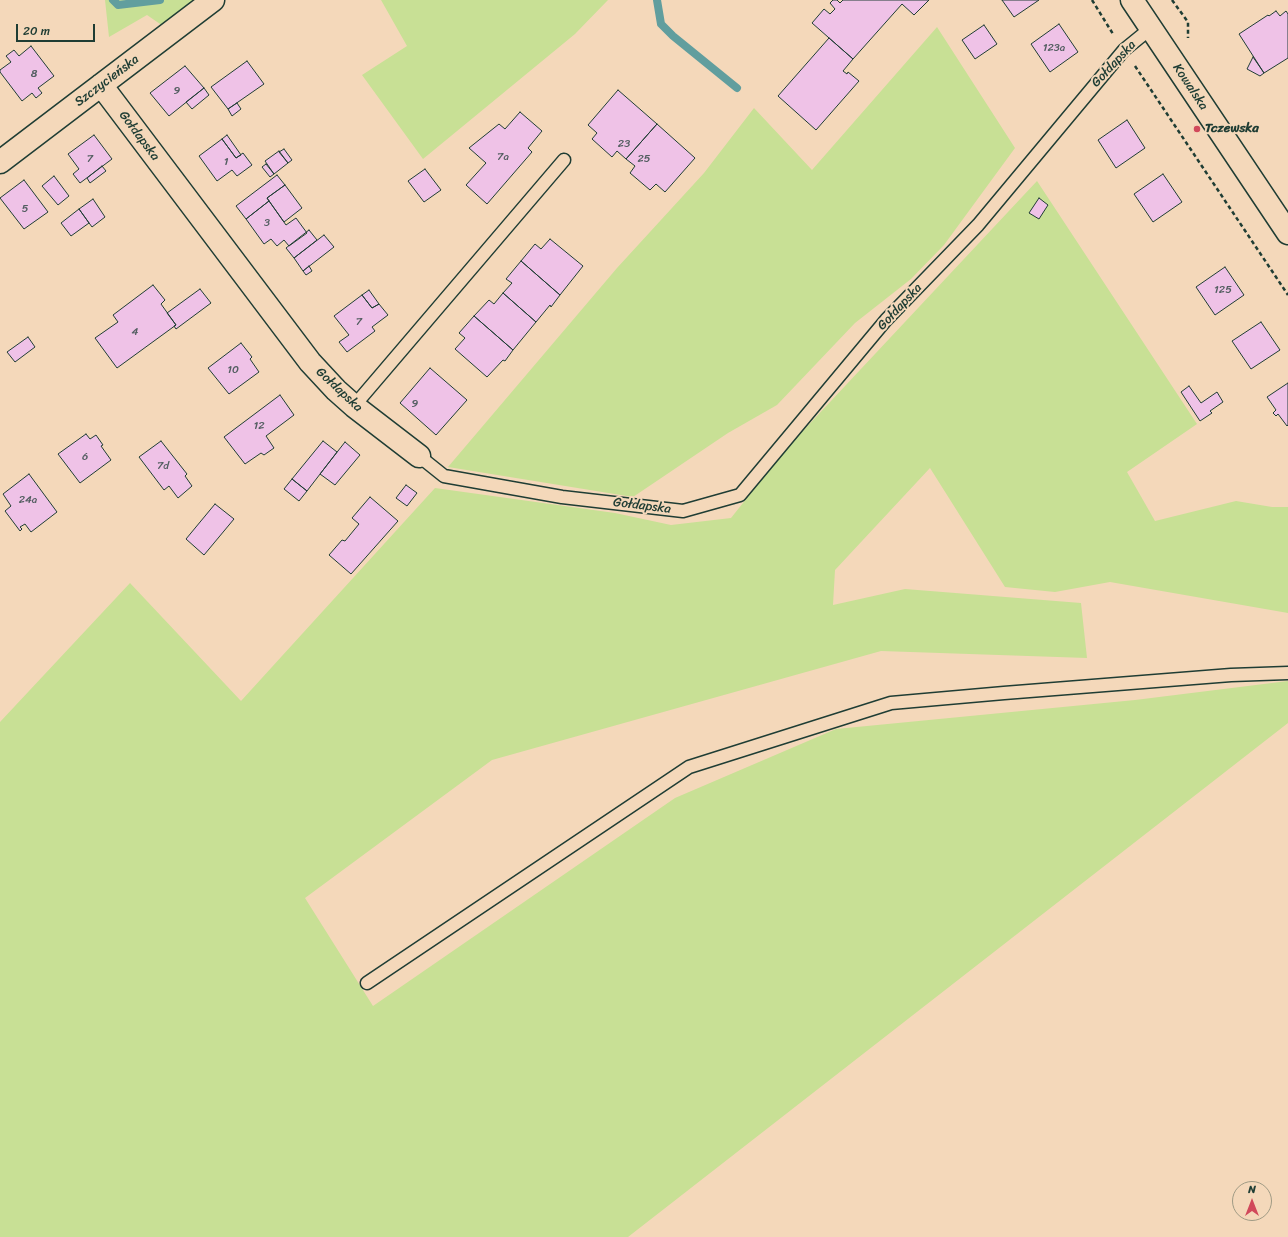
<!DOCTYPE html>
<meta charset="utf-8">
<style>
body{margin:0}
#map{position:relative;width:1288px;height:1237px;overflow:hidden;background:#f4d8ba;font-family:Sriracha,sans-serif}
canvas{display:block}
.north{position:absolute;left:1232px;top:1181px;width:40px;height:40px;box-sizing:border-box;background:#f4d8ba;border:1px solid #9f9a84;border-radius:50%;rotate:0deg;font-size:11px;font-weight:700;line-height:16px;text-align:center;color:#1f3d34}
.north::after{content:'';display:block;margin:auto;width:14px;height:18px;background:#d1495b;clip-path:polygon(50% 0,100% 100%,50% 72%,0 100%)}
.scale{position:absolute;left:16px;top:24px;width:79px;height:18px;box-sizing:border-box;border:2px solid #1f3d34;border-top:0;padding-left:5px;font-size:12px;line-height:14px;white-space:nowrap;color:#1f3d34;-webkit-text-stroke:3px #f4d8ba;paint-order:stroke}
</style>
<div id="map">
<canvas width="1288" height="1237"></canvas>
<div class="north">N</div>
<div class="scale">20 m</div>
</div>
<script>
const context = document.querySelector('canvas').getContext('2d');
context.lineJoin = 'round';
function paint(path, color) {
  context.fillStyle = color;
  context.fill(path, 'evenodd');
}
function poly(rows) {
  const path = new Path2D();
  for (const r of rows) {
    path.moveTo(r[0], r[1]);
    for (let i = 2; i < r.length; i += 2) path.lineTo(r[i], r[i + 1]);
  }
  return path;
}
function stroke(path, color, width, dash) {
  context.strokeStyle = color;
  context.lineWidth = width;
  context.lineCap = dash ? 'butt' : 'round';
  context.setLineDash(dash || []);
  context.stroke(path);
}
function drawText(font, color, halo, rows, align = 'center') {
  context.font = font + ' Sriracha,sans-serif';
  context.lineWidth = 4;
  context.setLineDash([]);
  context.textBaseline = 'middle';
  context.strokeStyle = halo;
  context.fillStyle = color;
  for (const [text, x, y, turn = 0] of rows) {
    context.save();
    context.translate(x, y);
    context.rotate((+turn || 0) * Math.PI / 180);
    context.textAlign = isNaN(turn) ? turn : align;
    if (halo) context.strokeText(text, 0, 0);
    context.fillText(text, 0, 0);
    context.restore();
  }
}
const green = poly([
 [105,0,197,0,163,26,147,15,109,37],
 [381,0,608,0,575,34,423,159,362,75,407,46],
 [937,27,1015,148,944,245,911,279,855,323,777,405,728,433,633,497,448,467,617,268,704,173,754,108,812,170],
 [1037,181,1197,424,1127,472,1155,521,1236,501,1272,507,1288,507,1288,613,1110,582,1055,592,1005,587,930,468,835,570,833,605,905,589,1081,603,1087,658,881,651,492,760,305,898,373,1006,675,798,836,729,1135,700,1288,681,1288,723,628,1237,0,1237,0,722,130,583,241,701,435,488,615,513,671,525,731,518,786,449]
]);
const stream = poly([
 [113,0,118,5,160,0],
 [657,0,661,24,673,36,737,88]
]);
const building = poly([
 [833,0,837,0,840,3,843,0,929,0,914,15,902,4,853,59,812,23,824,9,830,14,835,9,830,3,833,0],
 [1002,0,1039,0,1014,17,1002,0],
 [1276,11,1280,16,1286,11,1288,14,1288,58,1264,73,1239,34,1268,15,1269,16,1276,11],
 [1059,24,1078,52,1050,72,1031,44,1059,24],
 [984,25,997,44,975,59,962,40,984,25],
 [829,38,853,59,843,71,847,74,848,72,859,81,816,130,778,96,829,38],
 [31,46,54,76,38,88,42,93,36,98,32,93,22,101,0,72,0,70,11,62,6,56,14,50,19,56,31,46],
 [1253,57,1264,73,1260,76,1247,69,1253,57],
 [247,61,264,84,228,109,211,87,247,61],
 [185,66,204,88,169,116,150,93,185,66],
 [204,88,209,95,192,109,186,102,204,88],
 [618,90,657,124,626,159,617,151,612,157,592,139,597,133,588,125,618,90],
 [237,103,241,109,232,116,228,109,237,103],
 [520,112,542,131,528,148,532,152,487,204,466,185,486,163,469,148,499,124,505,129,520,112],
 [1127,120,1145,148,1116,168,1098,140,1127,120],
 [657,124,695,158,665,192,656,184,650,190,630,173,635,166,626,159,657,124],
 [94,135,112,159,80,183,73,174,79,169,68,154,94,135],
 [227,135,241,155,236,158,222,139,227,135],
 [222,139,236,158,243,153,252,165,237,176,232,170,217,181,199,156,222,139],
 [284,149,292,160,288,163,279,152,284,149],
 [279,151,288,163,274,174,265,161,279,151],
 [266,164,274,174,270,177,262,167,266,164],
 [102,166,106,171,90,183,87,178,102,166],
 [425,169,441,190,424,202,408,181,425,169],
 [1163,174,1182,202,1153,222,1134,194,1163,174],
 [277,175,285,185,267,198,269,201,246,219,236,206,277,175],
 [54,176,69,196,58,205,42,186,54,176],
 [24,180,48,212,24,229,0,198,24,180],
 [285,185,302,208,284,222,267,198,285,185],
 [1039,198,1048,205,1039,219,1029,213,1039,198],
 [93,199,105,217,92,227,79,209,93,199],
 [269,201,286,225,296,218,307,233,289,246,284,240,277,246,271,239,264,244,246,219,269,201],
 [79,209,89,223,71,236,61,223,79,209],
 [309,230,317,240,294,258,286,248,309,230],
 [324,235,334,247,303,271,294,258,324,235],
 [550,239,583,266,560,295,521,261,535,244,541,249,550,239],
 [521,261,560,295,551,307,550,305,536,322,503,293,512,283,506,279,521,261],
 [309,266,312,271,306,275,303,271,309,266],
 [1225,267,1244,295,1215,315,1196,287,1225,267],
 [153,285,165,300,161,304,176,325,117,368,95,338,118,322,113,315,153,285],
 [200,289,211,303,176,329,174,326,176,325,167,313,200,289],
 [369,290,379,304,372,308,362,295,369,290],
 [503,293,536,322,513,350,474,316,489,300,494,304,503,293],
 [362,295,372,308,379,304,388,315,372,327,375,331,347,352,339,342,349,335,334,316,362,295],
 [474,316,513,350,505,361,503,360,487,377,455,349,465,338,459,333,474,316],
 [1261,322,1280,350,1251,369,1232,341,1261,322],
 [28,337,35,347,15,362,7,352,28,337],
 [241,343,252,357,250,359,259,372,229,394,208,368,241,343],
 [430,368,467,400,436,435,400,403,430,368],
 [1288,383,1288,425,1287,426,1278,414,1276,416,1273,413,1276,410,1267,397,1288,383],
 [1189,386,1201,403,1217,392,1223,402,1210,411,1212,413,1200,421,1181,392,1189,386],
 [280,395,294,415,266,436,274,448,264,455,261,453,245,464,224,437,280,395],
 [86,434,90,439,96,435,103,445,101,446,111,460,80,483,58,454,86,434],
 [161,441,187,474,185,476,192,486,178,498,169,486,164,490,139,457,161,441],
 [323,441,337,452,307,491,292,479,323,441],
 [345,442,360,455,335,485,320,474,345,442],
 [29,474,57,512,31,532,25,524,20,527,22,529,20,531,5,511,11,506,3,494,29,474],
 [292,479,307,491,299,501,284,489,292,479],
 [406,485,417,493,407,506,396,498,406,485],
 [370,497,398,521,351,574,329,555,342,540,345,541,359,524,352,518,370,497],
 [215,504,234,519,204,555,186,539,215,504]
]);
const path = poly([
 [1092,0,1113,34],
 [1172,0,1188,22,1188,38],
 [1135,66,1288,295]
]);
const service = poly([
 [354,406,564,160],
 [419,456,444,476,562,497,683,511,740,495,886,320,978,225,1124,50,1151,28],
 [367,983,689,767,891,703,1004,693,1231,675,1288,673]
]);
const minor = poly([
 [101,85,310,362,336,390,354,406,419,456],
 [0,162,213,0]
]);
const tertiary = poly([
 [1132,0,1288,233]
]);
const markers = [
 [1197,129,4,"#d1495b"]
];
const numberNames = [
 ["123a",1054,48],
 ["8",34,74],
 ["9",177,91],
 ["23",624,144],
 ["7a",503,157],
 ["7",90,159],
 ["25",644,159],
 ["1",226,162],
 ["5",25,209],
 ["3",267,223],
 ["125",1223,290],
 ["7",359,322],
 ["4",135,332],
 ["10",233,370],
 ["9",415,404],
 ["12",259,426],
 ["6",85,457],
 ["7d",163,466],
 ["24a",28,500]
];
const streetNames = [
 ["Gołdapska",1114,64,-47],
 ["Szczycieńska",107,81,-37],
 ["Kowalska",1190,87,56],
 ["Gołdapska",139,136,53],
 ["Gołdapska",900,307,-47],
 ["Gołdapska",339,390,43],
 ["Gołdapska",642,506,7]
];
const poiNames = [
 ["Tczewska",1205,129]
];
paint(green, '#c8e095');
stroke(stream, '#619e9e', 8);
paint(building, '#efc2e7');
stroke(building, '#1f3d34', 1);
stroke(service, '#1f3d34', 15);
stroke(minor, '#1f3d34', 25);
stroke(tertiary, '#1f3d34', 25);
stroke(path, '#1f3d34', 2.5, [4, 3]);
stroke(service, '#f4d8ba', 12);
stroke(minor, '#f4d8ba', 22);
stroke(tertiary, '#f4d8ba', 22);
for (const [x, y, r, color] of markers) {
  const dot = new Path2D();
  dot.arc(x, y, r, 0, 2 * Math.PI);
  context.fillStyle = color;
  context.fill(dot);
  stroke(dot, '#f4d8ba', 1.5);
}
drawText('11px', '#535e61', null, numberNames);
drawText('13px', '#1f3d34', '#f4d8ba', streetNames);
drawText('bold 13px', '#1f3d34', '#f4d8ba', poiNames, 'left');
</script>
